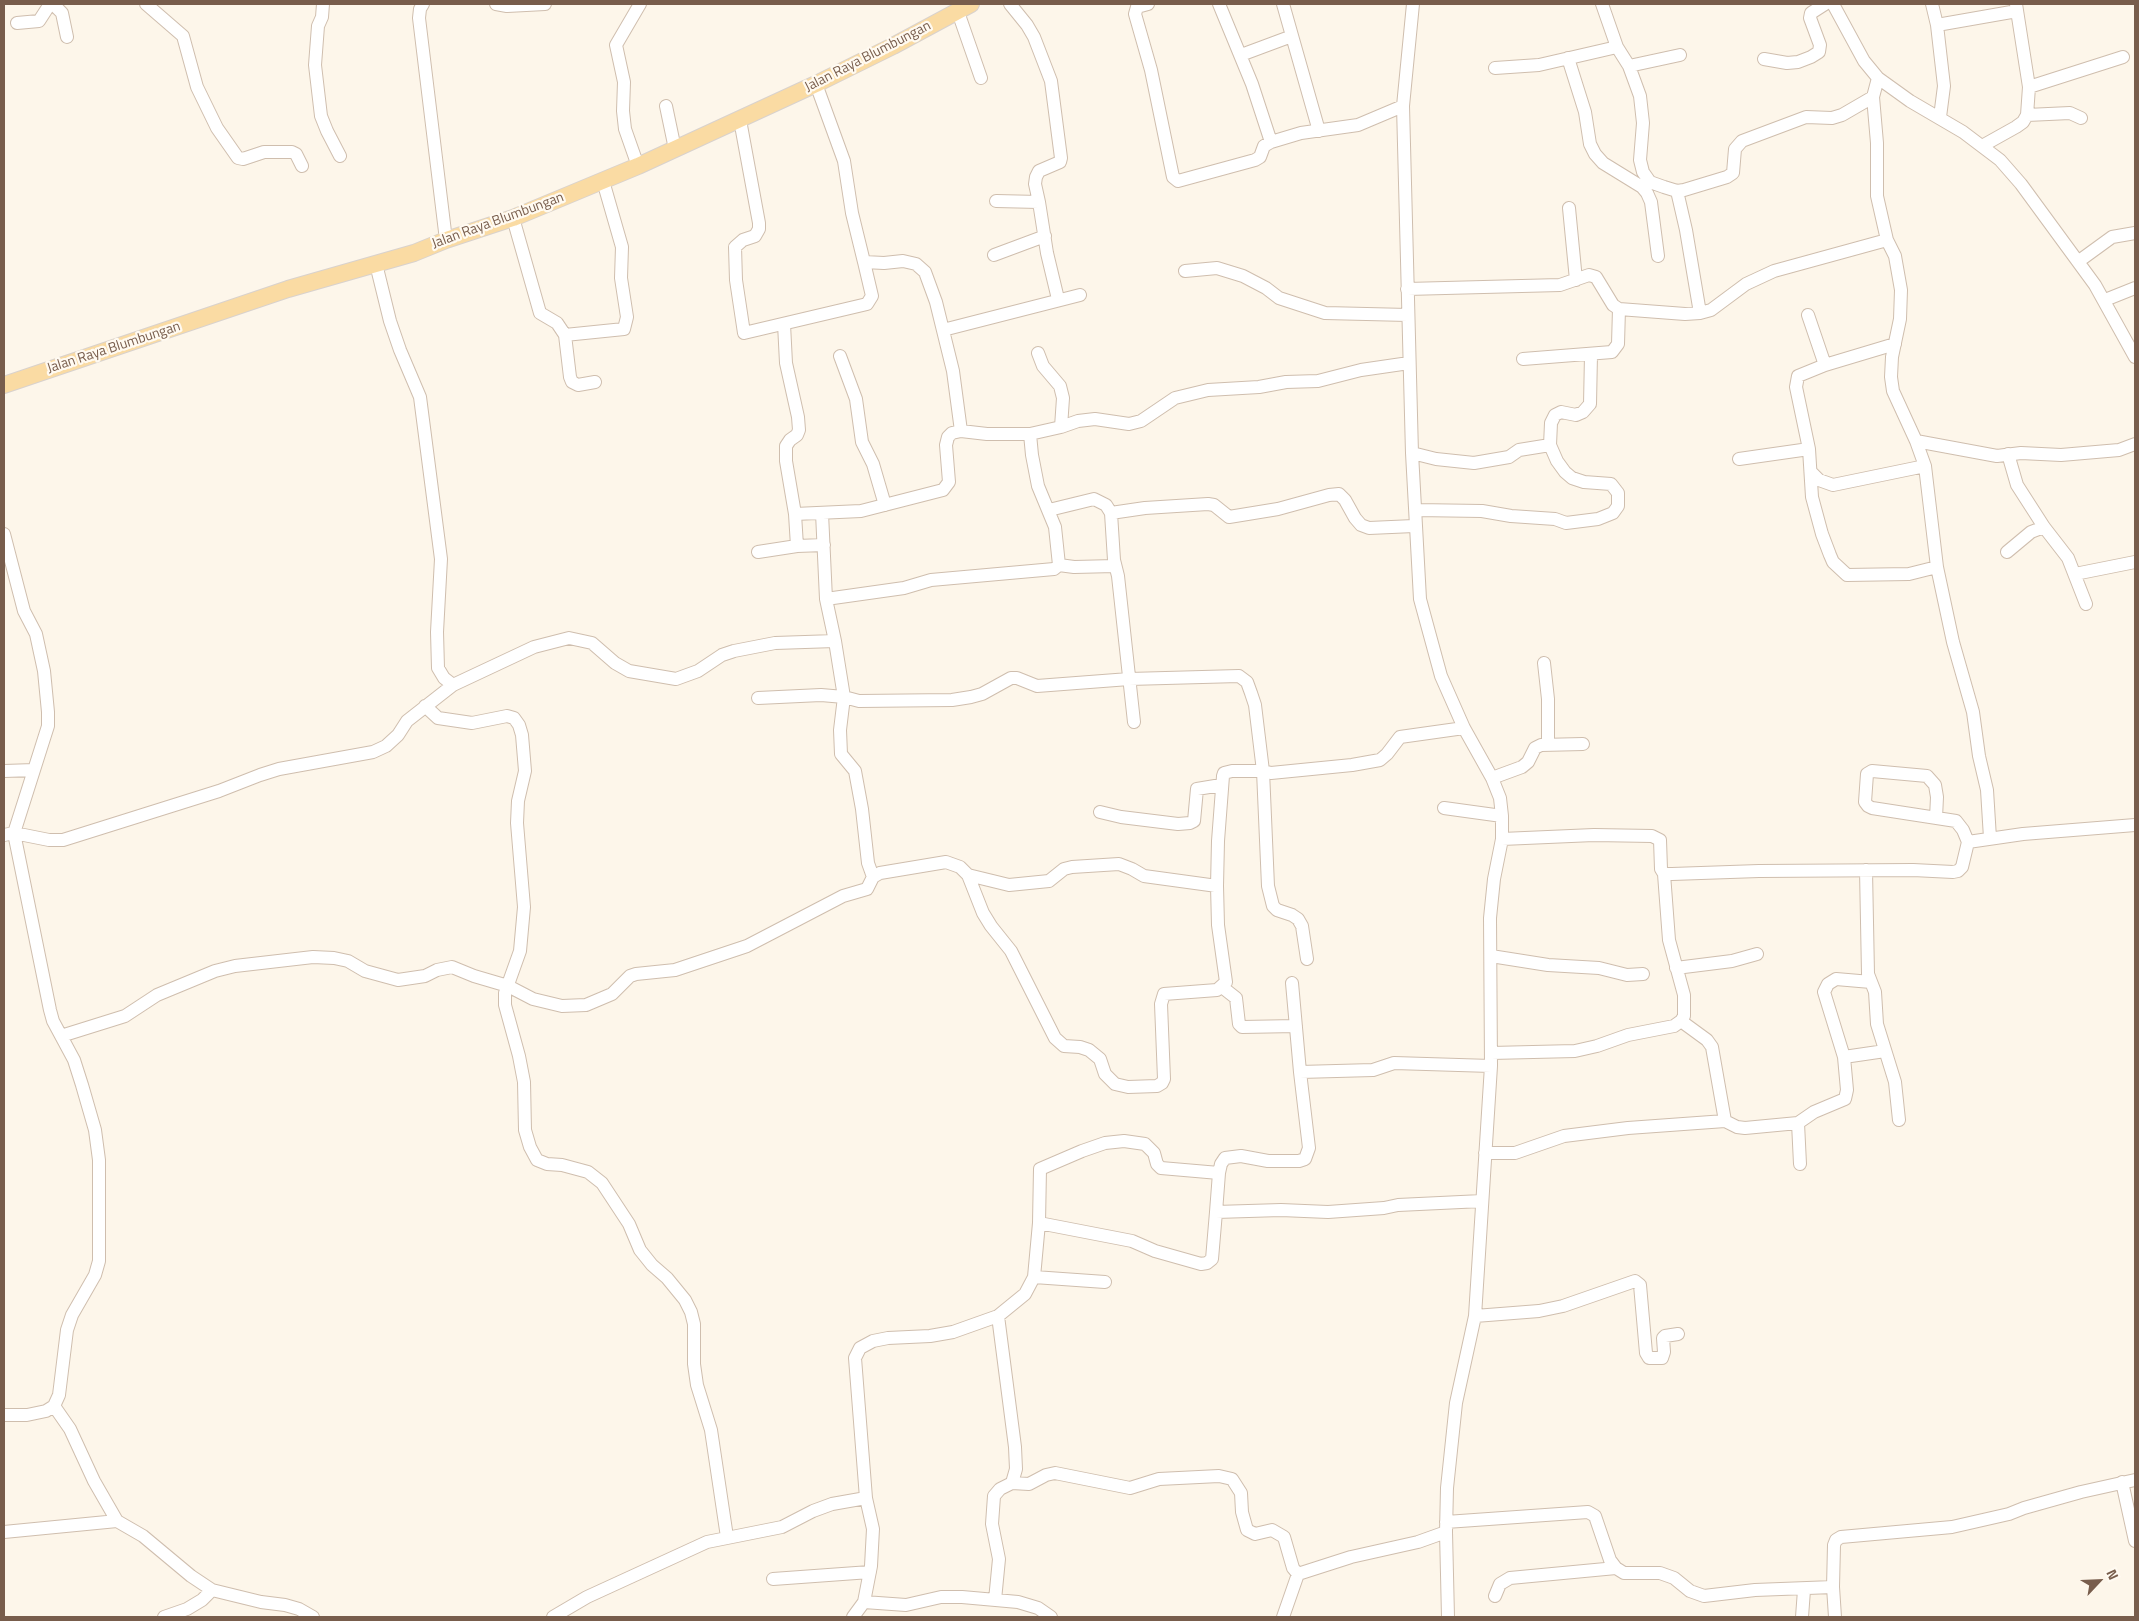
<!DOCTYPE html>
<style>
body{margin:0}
#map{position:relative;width:2139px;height:1621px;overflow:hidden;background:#fdf6ea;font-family:"Titillium Web",sans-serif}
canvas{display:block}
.frame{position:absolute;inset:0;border:5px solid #785d4c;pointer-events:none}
.north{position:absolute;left:2074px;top:1556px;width:50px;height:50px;-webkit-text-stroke:4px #fffaf1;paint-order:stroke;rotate:65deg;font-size:14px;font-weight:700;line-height:20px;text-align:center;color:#785d4c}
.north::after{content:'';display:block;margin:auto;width:18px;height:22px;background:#785d4c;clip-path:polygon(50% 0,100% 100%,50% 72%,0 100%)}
</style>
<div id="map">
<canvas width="2139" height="1621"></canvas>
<div class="frame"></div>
<div class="north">N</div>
</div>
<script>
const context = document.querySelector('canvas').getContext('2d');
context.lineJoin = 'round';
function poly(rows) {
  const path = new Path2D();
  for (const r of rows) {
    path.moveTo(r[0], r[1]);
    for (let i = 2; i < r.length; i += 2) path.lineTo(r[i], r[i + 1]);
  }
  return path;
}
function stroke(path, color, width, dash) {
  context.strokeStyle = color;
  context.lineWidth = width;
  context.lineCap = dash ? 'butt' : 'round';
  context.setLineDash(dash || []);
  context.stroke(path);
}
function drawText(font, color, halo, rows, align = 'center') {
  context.font = font + ' "Titillium Web",sans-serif';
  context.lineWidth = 4.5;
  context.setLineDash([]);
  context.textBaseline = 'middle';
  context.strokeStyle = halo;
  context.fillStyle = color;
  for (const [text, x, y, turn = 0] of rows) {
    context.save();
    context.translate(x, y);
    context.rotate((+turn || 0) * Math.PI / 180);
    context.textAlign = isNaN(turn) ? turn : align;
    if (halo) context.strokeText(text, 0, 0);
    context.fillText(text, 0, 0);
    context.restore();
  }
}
const minor = poly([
 [53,4,62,13,67,37],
 [146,4,183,36,197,87,217,128,238,158,243,159,264,152,292,152,296,154,302,166],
 [323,4,322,17,318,26,315,65,321,116,327,131,340,156],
 [423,4,420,9,419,18,446,240],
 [496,4,507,6,545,4],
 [1010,4,1027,25,1034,37,1051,81,1061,158,1060,162,1039,171,1036,177,1035,184,1039,202,1047,253,1058,299],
 [1148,4,1137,7,1135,14,1151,70,1173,177,1178,181,1255,160,1260,157,1264,146,1271,142,1301,133,1358,125,1403,106],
 [1219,4,1252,84,1271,142],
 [1283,4,1319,131],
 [1413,4,1403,106,1412,453,1420,599,1441,676,1464,728,1492,778,1500,798,1502,816,1502,839,1494,879,1490,918,1491,1066,1475,1316,1456,1403,1447,1488,1446,1532,1448,1617],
 [1602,4,1617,47,1629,66,1640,96,1643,123,1640,160,1643,172,1650,182,1664,187,1677,191,1684,190,1727,177,1733,173,1735,149,1742,141,1806,117,1832,118,1842,115,1873,97],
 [1833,4,1864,61,1878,78,1910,101,1963,132,2000,160,2021,184,2095,285,2135,357],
 [1932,4,1937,25,1944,86,1940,117],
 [958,12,981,78],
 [17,23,39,21,50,4],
 [1937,25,2017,11],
 [1241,55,1292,36],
 [1568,58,1585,112,1590,144,1595,154,1603,163,1642,187,1647,193,1651,202,1658,256],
 [1764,59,1787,63,1798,62,1811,57,1819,52,1820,45,1810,18,1811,13,1825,4],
 [1629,66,1680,55],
 [1495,68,1539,65,1617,47],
 [1878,78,1873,97,1877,143,1877,196,1887,240,1895,256,1901,290,1900,319,1892,357,1891,377,1893,391,1916,441,1925,466,1937,567,1953,642,1973,712,1979,756,1987,790,1990,838],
 [816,84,844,161,852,213,864,262,884,263,903,261,916,264,925,272,936,302,953,371,961,431],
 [2029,87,2123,57],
 [666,106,675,149],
 [2027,115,2070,113,2081,118],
 [740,120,759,223,759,229,755,236,743,240,735,247,736,280,744,333,867,304,872,296,864,262],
 [1982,146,2016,127,2023,122,2027,115,2029,87,2016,4],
 [638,166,625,129,623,111,624,82,616,45,640,4],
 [1677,191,1686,230,1700,313],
 [996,201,1039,202],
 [1569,208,1576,280],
 [513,218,540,313,557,323,565,335,624,329,627,317,621,278,622,247,603,181],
 [994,255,1045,236],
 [2079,261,2112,237,2135,233],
 [376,264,390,321,400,350,420,397,441,559,437,632,438,668,444,678,453,685],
 [1185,271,1217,268,1243,276,1266,288,1279,298,1325,313,1408,315],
 [1407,289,1560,285,1589,275,1596,277,1613,305,1619,309,1685,314,1700,313,1711,310,1746,284,1774,271,1887,240],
 [2105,300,2135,288],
 [1808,315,1825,365],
 [784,324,786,363,798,417,799,430,797,435,790,440,786,446,786,461,795,514,861,511,943,490,949,482,946,445,948,437,952,433,961,431,987,434,1030,434,1061,427,1078,421,1095,419,1129,424,1141,421,1175,398,1208,390,1259,387,1286,382,1318,381,1361,370,1409,363],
 [943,330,1080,295],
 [565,335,570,377,572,382,578,385,595,382],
 [1895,344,1825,365,1798,376,1796,387,1809,449,1812,497,1822,534,1830,555,1833,562,1847,575,1909,574,1937,567],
 [1038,353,1043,366,1060,386,1063,398,1061,427],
 [840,356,856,399,862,442,873,464,885,505],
 [1523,359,1612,352,1618,344,1619,309],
 [1030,434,1032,455,1038,486,1055,527,1059,565],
 [1916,441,1997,456,2021,453,2061,455,2119,450,2135,444],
 [1412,453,1436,459,1474,463,1509,457,1519,450,1550,445,1551,423,1555,415,1561,412,1576,415,1583,412,1590,404,1591,355],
 [2008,454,2017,485,2044,527,2068,558,2086,604],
 [1739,459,1809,449],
 [1812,473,1819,480,1833,485,1925,466],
 [1049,510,1094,499,1106,505,1111,513,1145,508,1208,504,1214,505,1229,517,1278,509,1329,495,1339,494,1345,500,1355,518,1361,525,1369,528,1414,526],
 [1416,510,1482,511,1511,516,1555,519,1566,523,1598,519,1613,513,1618,506,1618,493,1611,484,1584,482,1572,478,1565,472,1557,461,1550,445],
 [822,513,826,599,835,641],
 [1111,513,1114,560,1118,576,1134,722],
 [795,514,797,546,824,545],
 [4,534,24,611,36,634,44,671,48,712,48,726,14,833,50,1010,53,1021,74,1060,82,1085,95,1130,99,1160,99,1261,95,1275,72,1315,67,1330,59,1395,54,1406,46,1411,27,1415,4,1415],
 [758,552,797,546],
 [2007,552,2031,532,2044,527],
 [2075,574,2135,562],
 [826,599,904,588,931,580,1054,569,1059,565,1074,567,1115,566],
 [1544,663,1548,699,1548,744],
 [758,698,821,695,844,697,840,730,841,754,855,771,862,809,868,863,873,877],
 [425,706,438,718,472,723,507,716,514,718,519,725,522,735,525,771,518,801,517,823,524,907,520,951,505,993,505,1005,519,1056,524,1082,525,1130,530,1147,537,1160,547,1164,562,1165,588,1172,602,1183,629,1224,640,1250,652,1265,667,1278,685,1300,691,1312,694,1324,694,1364,697,1385,711,1430,727,1537],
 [4,771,34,770],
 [1492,778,1522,767,1528,762,1535,748,1541,745,1583,744],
 [1444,808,1502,816],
 [1100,812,1121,817,1178,824,1190,823,1194,821,1197,789,1221,785],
 [1936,818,1937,797,1935,785,1927,776,1872,771,1867,774,1865,802,1868,806,1872,808,1956,821,1963,830,1968,842],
 [4,835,14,833,49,840,63,840,219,791,260,775,279,769,373,752,386,746,398,735,407,721,453,685,534,647,569,638,592,643,615,663,629,671,676,679,698,671,722,655,734,651,775,643,835,641,844,697,859,701,952,700,971,697,982,694,1011,678,1017,678,1037,686,1129,679,1239,676,1247,682,1251,693,1255,705,1263,771,1271,773,1352,765,1380,760,1387,754,1400,737,1464,728],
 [1502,839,1594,835,1652,836,1660,840,1661,869,1664,874,1672,874,1759,871,1913,870,1953,872,1958,871,1962,867,1968,842,2023,834,2135,825],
 [1866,870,1868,974,1875,992,1877,1024,1895,1082,1899,1120],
 [968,875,983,913,991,926,1011,951,1055,1038,1064,1046,1080,1047,1089,1050,1100,1059,1105,1074,1115,1084,1128,1087,1157,1086,1162,1083,1164,1079,1161,1004,1164,994,1217,990,1226,982,1218,925,1217,886,1218,841,1223,776,1224,773,1232,771,1263,771,1268,886,1273,906,1277,910,1292,915,1298,919,1302,926,1307,959],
 [1491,956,1548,965,1599,968,1627,975,1643,974],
 [1676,968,1732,961,1757,954],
 [1292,983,1300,1072],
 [1222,987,1236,998,1239,1024,1242,1027,1296,1026],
 [61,1036,125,1016,157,995,215,971,235,966,313,957,334,958,348,961,365,971,398,980,425,976,437,970,452,967,474,976,508,986,533,999,562,1006,586,1005,612,994,630,976,636,974,675,970,747,946,843,896,867,889,873,877,880,873,946,862,960,867,968,875,1009,885,1049,881,1064,869,1072,867,1119,864,1132,869,1144,876,1217,886],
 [1491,1053,1575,1051,1597,1046,1628,1035,1674,1026,1681,1021,1684,1016,1684,995,1669,940,1664,874],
 [1844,1057,1824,992,1828,984,1836,979,1871,982],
 [1725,1121,1737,1127,1745,1128,1798,1123],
 [1485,1153,1515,1153,1564,1136,1628,1128,1725,1121,1712,1047,1707,1040,1681,1021],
 [1800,1164,1798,1123,1814,1112,1845,1099,1847,1090,1844,1057,1885,1051],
 [1216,1212,1219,1173,1221,1164,1225,1158,1241,1156,1268,1161,1299,1161,1305,1159,1309,1148,1300,1072,1373,1070,1394,1063,1491,1066],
 [1039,1223,1132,1241,1155,1251,1201,1264,1207,1263,1212,1259,1216,1212,1281,1210,1328,1212,1384,1208,1398,1205,1482,1201],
 [1034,1277,1105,1282],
 [1475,1316,1539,1311,1563,1306,1635,1281,1640,1285,1646,1353,1649,1358,1662,1358,1664,1352,1663,1338,1665,1336,1678,1334],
 [54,1406,70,1429,94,1481,117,1521,143,1536,191,1576,212,1590,261,1602,285,1605,299,1609,313,1617],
 [2122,1482,2135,1541],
 [1012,1483,1029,1484,1046,1475,1055,1473,1130,1488,1159,1479,1219,1476,1232,1479,1241,1493,1242,1512,1247,1530,1255,1534,1272,1530,1284,1537,1293,1568,1298,1574,1351,1557,1418,1542,1446,1532],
 [866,1498,855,1358,860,1348,873,1341,888,1338,930,1336,953,1332,998,1316],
 [1446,1522,1588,1512,1595,1516,1610,1560,1616,1568,1624,1573,1660,1573,1674,1578,1690,1591,1704,1596,1755,1590,1833,1587,1834,1545,1836,1540,1841,1537,1952,1527,2009,1514,2024,1508,2081,1492,2135,1480],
 [4,1532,117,1521],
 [773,1579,870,1572],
 [1833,1587,1835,1617],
 [1495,1596,1500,1584,1510,1578,1616,1568],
 [995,1600,999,1559,992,1524,994,1496,1000,1489,1012,1483,1016,1469,1015,1447,998,1316,1025,1294,1034,1277,1039,1223,1040,1169,1082,1151,1105,1143,1124,1141,1145,1144,1154,1153,1157,1164,1161,1168,1219,1173],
 [864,1602,906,1605,941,1597,962,1597,1018,1602,1038,1608,1051,1617],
 [164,1617,187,1609,202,1600,212,1590],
 [553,1617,587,1597,707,1542,782,1527,813,1511,832,1504,866,1498,873,1529,871,1566,864,1602,853,1617],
 [1283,1617,1298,1574],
 [1802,1617,1804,1590]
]);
const major = poly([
 [4,385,288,289,414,253,446,240,513,218,638,166,816,84,893,46,971,4]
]);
const streetNames = [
 ["Jalan Raya Blumbungan",868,57,-27],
 ["Jalan Raya Blumbungan",498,221,-20],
 ["Jalan Raya Blumbungan",114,348,-18]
];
stroke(minor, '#cfbeae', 14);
stroke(major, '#d9d2cd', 18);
stroke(minor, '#fff', 12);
stroke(major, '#fadba3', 16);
drawText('14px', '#785d4c', '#fffaf1', streetNames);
</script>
